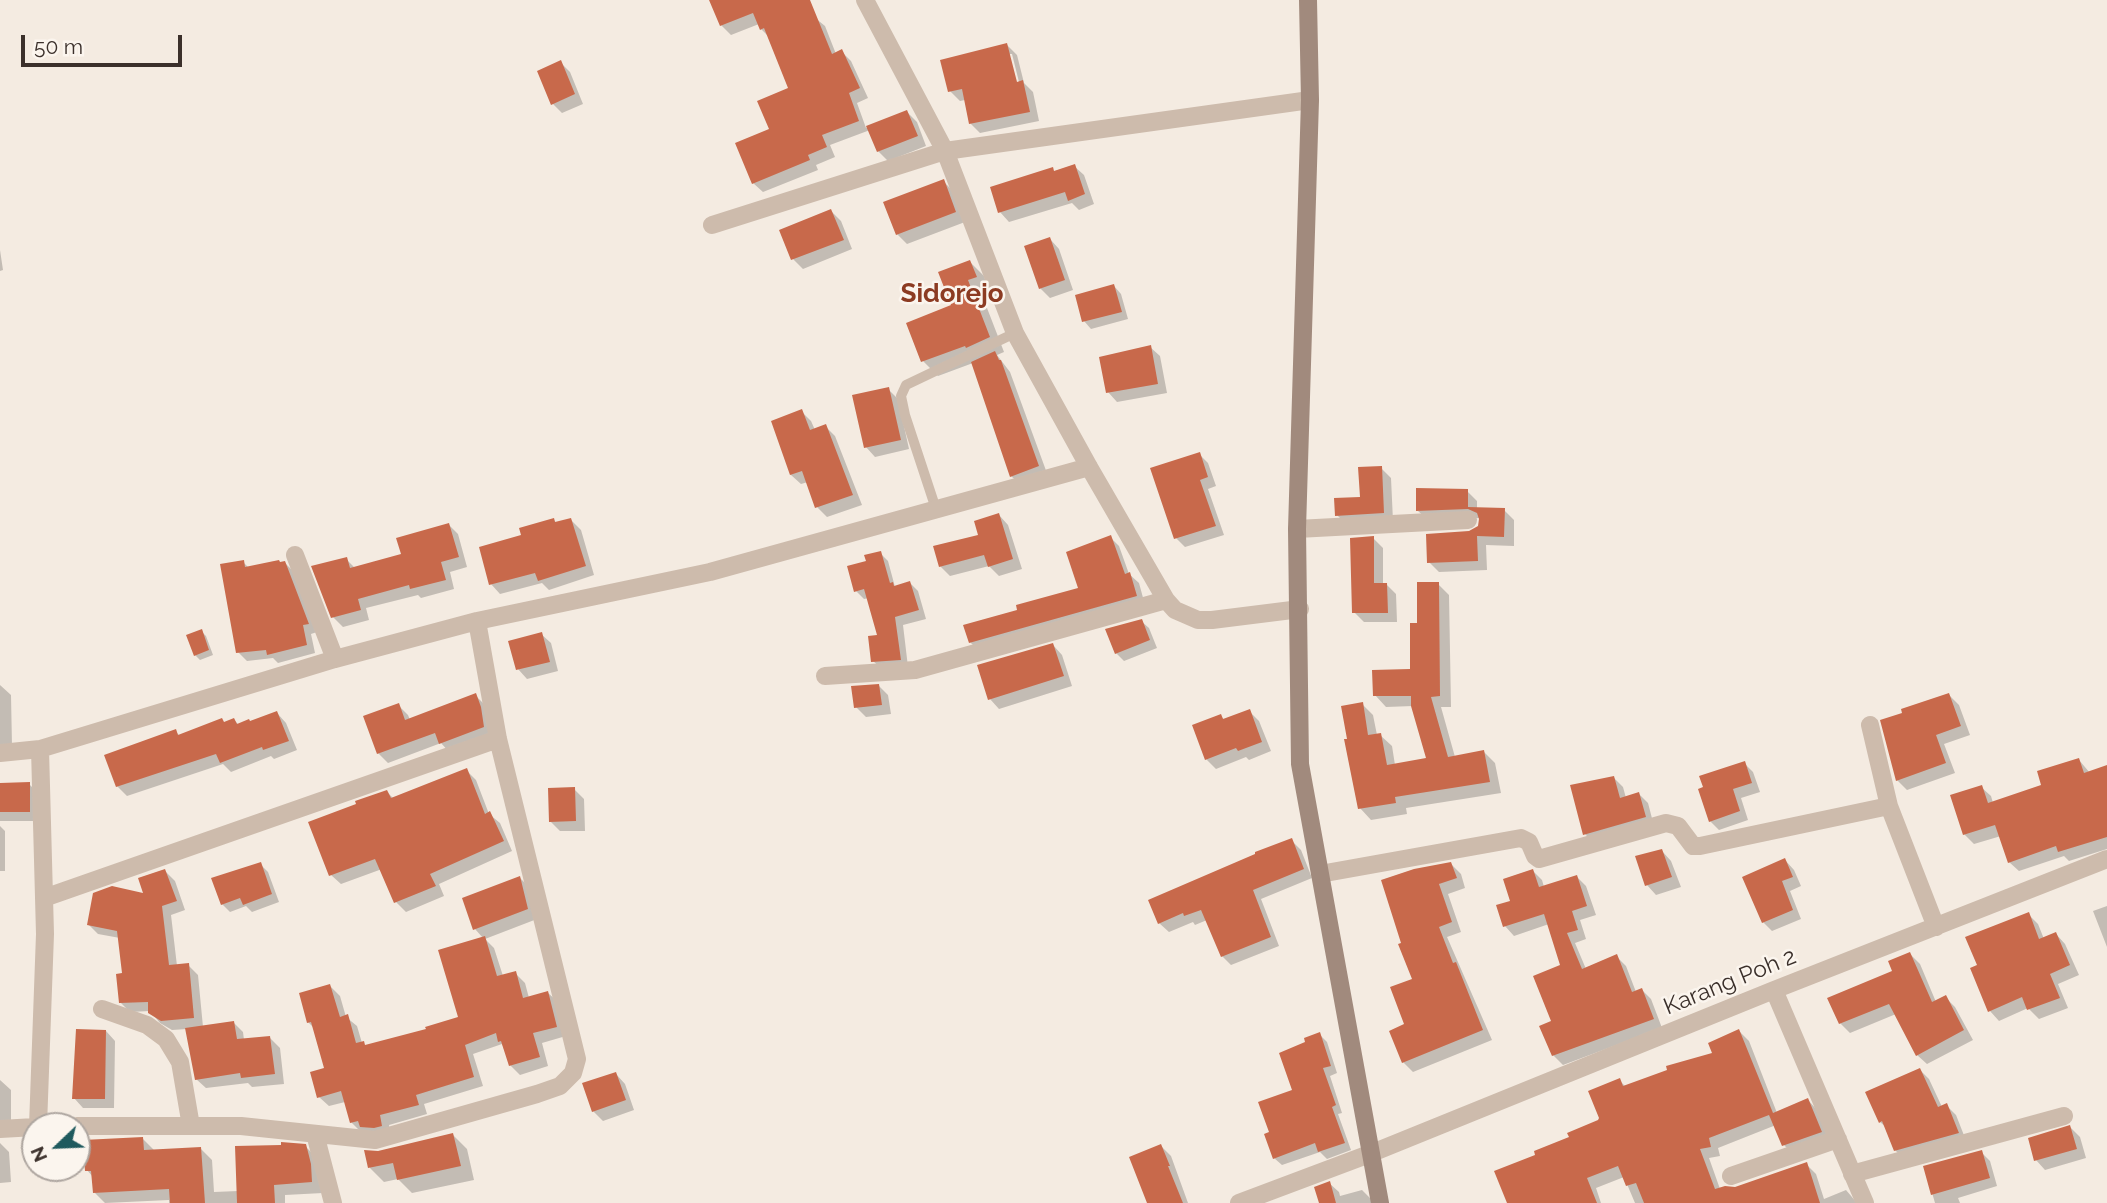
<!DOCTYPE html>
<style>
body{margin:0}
#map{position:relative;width:2107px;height:1203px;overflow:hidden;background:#f4ebe1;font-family:Raleway,sans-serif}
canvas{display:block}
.north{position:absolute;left:21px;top:1112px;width:70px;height:70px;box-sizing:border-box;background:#fbf5ee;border:2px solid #aea6a0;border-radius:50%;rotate:247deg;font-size:19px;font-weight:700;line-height:28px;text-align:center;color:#3b302b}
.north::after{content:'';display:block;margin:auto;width:24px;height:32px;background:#1f5a5e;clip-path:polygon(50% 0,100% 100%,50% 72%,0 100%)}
.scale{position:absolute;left:21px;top:35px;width:161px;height:32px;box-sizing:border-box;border:4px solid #3b302b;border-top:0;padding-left:9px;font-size:21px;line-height:24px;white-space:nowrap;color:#3b302b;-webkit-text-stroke:5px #fbf5ee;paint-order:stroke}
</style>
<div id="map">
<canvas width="2107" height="1203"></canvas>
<div class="north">N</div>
<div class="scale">50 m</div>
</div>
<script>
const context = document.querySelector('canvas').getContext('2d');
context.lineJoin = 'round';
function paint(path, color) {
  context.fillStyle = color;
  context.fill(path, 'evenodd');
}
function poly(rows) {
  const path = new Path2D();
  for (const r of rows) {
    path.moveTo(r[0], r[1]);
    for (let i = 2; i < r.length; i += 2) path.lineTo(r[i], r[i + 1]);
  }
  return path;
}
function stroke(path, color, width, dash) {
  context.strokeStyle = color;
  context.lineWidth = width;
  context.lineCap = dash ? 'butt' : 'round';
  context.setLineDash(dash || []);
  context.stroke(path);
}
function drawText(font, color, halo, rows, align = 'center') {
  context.font = font + ' Raleway,sans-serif';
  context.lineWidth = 5;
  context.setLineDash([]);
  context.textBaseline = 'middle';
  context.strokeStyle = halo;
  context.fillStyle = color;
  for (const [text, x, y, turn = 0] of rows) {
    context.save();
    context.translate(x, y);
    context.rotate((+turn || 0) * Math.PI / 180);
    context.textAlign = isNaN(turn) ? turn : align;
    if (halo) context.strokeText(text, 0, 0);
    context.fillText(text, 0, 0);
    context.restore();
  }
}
const shadow = poly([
 [711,0,793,0,825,26,836,54,842,52,851,61,868,98,857,103,866,128,907,112,917,122,926,146,888,161,878,151,870,130,830,145,835,157,816,165,818,170,763,192,753,183,771,130,790,89,769,37,761,29,759,24,731,35,721,25],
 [1007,45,1017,55,1024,83,1033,92,1039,121,980,133,970,123,965,100,960,101,950,91],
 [1008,54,1012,54,1021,90,1018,91],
 [560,62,570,72,583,104,562,113,553,104],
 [1074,166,1084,175,1094,204,1079,210,1072,203,1009,222,1000,212,1055,172],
 [943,181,953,191,965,222,907,244,897,234],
 [831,211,841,221,852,249,803,269,793,259,781,231],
 [1050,239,1059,249,1073,290,1050,298,1040,288],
 [0,250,3,270,0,271],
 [970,262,984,276,990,292,982,295,1004,352,997,355,1010,372,1048,476,1021,485,1011,476,973,363,938,376,923,361,909,324,953,306],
 [1114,286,1121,294,1128,319,1091,329,1084,321],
 [1150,347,1160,356,1167,393,1117,402,1108,392],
 [888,389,898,399,909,449,875,457,866,447],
 [801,411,811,421,815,430,825,426,835,436,862,505,827,517,817,507,808,482,801,484,791,475,773,422],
 [1199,454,1208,463,1216,486,1208,489,1224,535,1185,547,1176,538],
 [1381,468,1391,478,1393,521,1347,525,1337,515,1362,498],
 [1467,491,1477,501,1477,509,1504,510,1514,520,1514,546,1486,545,1487,570,1439,572,1429,562,1479,527,1479,518,1428,520,1418,511],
 [999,515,1008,525,1022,569,999,576,989,566,950,576,940,566,980,536],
 [554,520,557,524,571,520,581,530,594,575,549,590,542,583,500,594,491,584,524,537],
 [448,524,458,534,467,567,450,572,454,589,421,598,418,595,366,608,369,620,343,627,333,617,346,559,355,568,403,555],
 [1110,537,1119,546,1129,574,1139,583,1145,605,979,651,970,642,1019,611,1080,589],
 [1373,538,1383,548,1383,584,1386,584,1396,594,1397,622,1364,622,1354,612],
 [880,553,888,561,895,587,910,583,918,591,926,619,903,625,908,667,882,669,873,661,880,636,869,598,864,599,856,591,868,562],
 [243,562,249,568,285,563,294,572,317,632,311,634,315,653,278,663,273,658,247,661,238,652],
 [1438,584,1449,595,1451,707,1441,707,1455,757,1484,752,1495,763,1501,793,1406,808,1407,814,1371,820,1360,808,1362,704,1373,715,1377,735,1380,735,1392,746,1395,765,1428,759,1413,706,1386,707,1375,695,1412,671,1419,624],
 [1141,621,1149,628,1157,648,1124,661,1116,653],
 [201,631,206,636,213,655,200,660,195,655],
 [541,634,551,643,558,671,527,679,518,669],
 [1053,645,1062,655,1072,686,999,709,990,699,979,666],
 [0,685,11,695,12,746,0,746],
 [879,686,888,695,891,714,866,717,856,707],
 [475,695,485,705,493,737,450,753,441,743,388,763,378,753,398,705,408,715,410,720],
 [1949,695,1959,705,1970,735,1944,744,1955,773,1907,790,1897,780],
 [1249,711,1259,721,1271,751,1249,760,1246,757,1216,769,1206,759,1220,716,1225,720],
 [277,713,286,723,297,750,274,759,271,756,231,772,223,764,127,796,117,786,175,731,180,736,234,720,239,725],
 [2079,760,2090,773,2107,770,2107,849,2069,861,2064,856,2019,871,2009,862,2001,836,1974,844,1964,834,1981,787,1991,796,1993,803,2043,786],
 [1744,763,1753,772,1760,792,1741,798,1748,820,1719,830,1710,821],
 [466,770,476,780,489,814,500,823,512,851,439,884,444,896,406,912,396,902,382,869,341,884,331,875,387,792,394,799],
 [1614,778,1623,787,1626,798,1639,794,1648,803,1654,826,1594,843,1585,834],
 [0,784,29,784,39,794,39,821,0,821],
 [574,789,584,799,585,831,560,831,550,821],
 [0,826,5,831,5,871,0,871],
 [1291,840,1301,850,1312,878,1261,899,1279,946,1231,965,1222,956,1207,920,1195,925,1193,922,1169,932,1159,923],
 [1662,851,1671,861,1681,887,1656,895,1647,885],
 [1785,860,1794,870,1801,886,1790,891,1801,919,1772,931,1763,922],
 [260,864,268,872,279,902,252,912,246,906,230,912,222,904],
 [1451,864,1461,874,1465,888,1448,894,1461,932,1447,937,1492,1040,1413,1072,1403,1062,1414,980,1404,944],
 [165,871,175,881,185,910,171,915,177,966,188,965,198,975,203,1027,233,1022,243,1032,244,1040,270,1038,280,1048,284,1084,252,1087,248,1083,206,1088,196,1079,187,1029,172,1030,160,1023,150,1011,130,1012,120,1002,124,975,120,938,98,934,88,924,146,895],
 [1533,871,1542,880,1544,887,1577,877,1586,886,1596,915,1580,920,1586,939,1575,943,1586,969,1616,956,1626,966,1636,992,1642,990,1651,999,1662,1028,1563,1065,1553,1055,1553,1022,1563,966,1549,924,1514,936,1505,926,1512,903],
 [520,878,529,887,537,919,485,939,494,948,503,976,515,973,525,983,529,998,548,993,558,1002,566,1036,542,1043,548,1066,520,1075,510,1065,502,1044,473,1054,483,1086,424,1104,427,1114,389,1125,391,1136,361,1132,351,1122,345,1102,329,1106,319,1097,326,1069,314,1028,308,1022,330,986,340,996,346,1017,357,1026,362,1043,367,1047,428,1030,461,1018,483,938,475,929],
 [2107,906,2107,947,2093,911],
 [2028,914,2038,924,2044,939,2056,934,2065,944,2079,975,2058,984,2068,1008,2039,1019,2028,1008,1999,1021,1990,1011],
 [1910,954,1920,964,1936,1002,1945,997,1955,1007,1973,1040,1927,1064,1917,1055,1896,1014,1850,1033,1840,1023,1894,972],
 [106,1031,115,1041,114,1108,83,1108,74,1098],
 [1739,1031,1749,1041,1777,1113,1808,1100,1817,1110,1831,1142,1794,1155,1784,1145,1776,1125,1718,1148,1720,1156,1709,1158,1720,1189,1735,1189,1806,1164,1816,1174,1824,1199,1846,1190,1857,1203,1635,1203,1624,1177,1596,1188,1601,1203,1509,1203,1538,1156,1600,1122,1619,1080,1626,1087,1714,1054],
 [1319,1034,1327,1042,1337,1073,1330,1076,1342,1113,1338,1114,1351,1150,1327,1159,1320,1152,1282,1165,1274,1158,1271,1133,1294,1091,1307,1043],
 [1920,1070,1929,1079,1942,1107,1946,1105,1956,1115,1967,1143,1905,1160,1895,1150,1887,1128,1880,1122],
 [616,1074,625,1084,634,1110,603,1121,593,1111],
 [0,1080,11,1090,11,1121,0,1133],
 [2070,1127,2080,1137,2086,1158,2045,1170,2036,1160],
 [453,1135,467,1149,474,1180,412,1193,398,1179,384,1182,370,1168,367,1152,378,1153],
 [143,1139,154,1150,201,1149,212,1160,214,1192,238,1191,305,1146,316,1157,323,1193,285,1195,285,1203,169,1203,169,1200,105,1203,95,1193,93,1177,87,1170],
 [0,1143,9,1152,11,1182,0,1183],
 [1161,1146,1171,1156,1188,1203,1149,1203],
 [1981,1152,1990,1161,1997,1186,1958,1198,1960,1203,1935,1203,1925,1168],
 [1329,1183,1339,1192,1340,1196,1362,1190,1371,1199,1372,1203,1321,1203]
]);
const building = poly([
 [709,0,810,0,832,54,842,49,860,88,849,93,859,121,822,135,827,147,808,155,810,160,752,184,735,143,769,129,757,101,788,88,764,28,760,30,753,13,720,26],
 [1007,43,1017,82,1023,80,1030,112,969,124,962,89,948,92,940,60],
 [561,60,575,94,551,105,537,71],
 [907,110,918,136,877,152,866,126],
 [1075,164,1085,194,1068,201,1065,192,998,213,990,187,1053,167,1054,171],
 [944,179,956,212,896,235,883,202],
 [831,209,844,240,791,260,779,230],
 [1050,237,1065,280,1039,289,1024,246],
 [970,260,977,277,968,280,990,337,966,348,965,346,921,362,906,323,951,305,938,272],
 [1114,284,1122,312,1082,322,1075,295],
 [1151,345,1158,384,1106,393,1099,357],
 [995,351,999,360,1001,360,1039,466,1010,477,971,362],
 [889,387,901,440,864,448,852,395],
 [802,409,810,430,826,424,853,495,815,508,802,471,790,475,771,421],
 [1200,452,1208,477,1200,480,1216,526,1174,539,1150,468],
 [1382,466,1384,513,1335,516,1334,498,1360,497,1358,467],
 [1416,488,1468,489,1468,507,1505,508,1504,537,1477,536,1478,561,1427,563,1426,534,1469,531,1478,526,1479,519,1477,513,1468,509,1416,511],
 [999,513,1013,559,988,567,984,555,939,567,933,546,978,535,974,521],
 [554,518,555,522,571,518,586,566,538,581,535,573,489,585,479,547,521,535,519,528],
 [449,523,459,557,441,562,446,580,410,589,409,585,358,599,361,610,331,618,311,566,347,557,350,568,401,554,396,538],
 [1111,535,1125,574,1130,572,1137,596,969,643,963,625,1017,610,1016,605,1078,588,1066,552],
 [1374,536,1374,583,1387,583,1388,613,1352,613,1350,538],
 [881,551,890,583,893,582,894,586,910,581,919,610,895,617,901,660,871,662,868,636,877,635,864,589,854,592,847,566,866,561,864,555],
 [244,560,245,567,279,560,280,562,285,561,309,624,303,625,307,645,267,655,266,650,236,653,220,564],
 [1417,582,1439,582,1440,696,1431,697,1448,757,1484,750,1490,782,1395,797,1396,803,1358,809,1344,739,1347,739,1341,706,1363,702,1368,735,1381,733,1387,765,1426,758,1411,706,1411,696,1373,696,1372,670,1410,669,1410,623,1417,623],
 [1142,619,1150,640,1115,654,1105,629],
 [202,629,209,650,194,656,186,635],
 [542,632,550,662,516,670,508,641],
 [1053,643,1064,676,988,700,977,665],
 [879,684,882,705,854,708,851,686],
 [476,693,481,707,484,727,439,744,435,733,377,754,363,716,399,703,405,720],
 [1949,693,1961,726,1936,735,1946,763,1896,781,1880,720,1902,713,1901,709],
 [1250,709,1262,742,1238,751,1236,748,1205,760,1192,725,1221,714,1223,719],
 [277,711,289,741,263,750,262,747,220,763,216,754,116,787,104,755,176,729,178,735,222,718,224,722,234,718,237,724,249,719,250,721],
 [2079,758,2084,773,2107,765,2107,837,2058,852,2056,846,2008,863,1995,825,1963,835,1950,795,1982,785,1988,803,2041,785,2037,771],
 [1745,761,1752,783,1733,789,1740,811,1709,822,1698,789,1703,787,1699,776],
 [467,768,485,814,490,811,504,841,430,874,436,886,394,903,375,859,329,876,308,822,356,804,355,801,387,790,391,798],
 [1614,776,1620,798,1639,792,1646,817,1583,835,1570,785],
 [30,782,30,812,0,812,0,783],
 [575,787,576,821,549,822,548,788],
 [1292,838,1304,869,1253,890,1271,937,1221,957,1201,910,1184,916,1183,913,1158,924,1148,900,1255,854,1255,852],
 [1662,849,1672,877,1645,886,1635,856],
 [1785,858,1793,877,1782,881,1793,910,1762,923,1742,877],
 [261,862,272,894,243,905,240,898,221,905,211,878],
 [1451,862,1457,878,1439,884,1452,922,1439,927,1453,963,1456,962,1483,1030,1402,1063,1389,1031,1404,1024,1390,987,1412,979,1398,944,1401,943,1381,880,1414,869],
 [165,869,177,901,162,906,169,965,189,963,194,1018,161,1021,148,1013,148,1002,119,1003,116,974,122,973,117,931,87,925,93,893,112,886,143,893,138,878],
 [1533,869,1539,887,1577,875,1587,906,1572,911,1578,930,1567,933,1582,969,1617,954,1632,992,1642,988,1654,1019,1552,1056,1539,1026,1551,1021,1533,976,1560,965,1544,914,1503,927,1496,905,1510,901,1503,879],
 [520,876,528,909,473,930,462,898],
 [2029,912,2039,939,2056,932,2070,965,2050,974,2060,998,2027,1010,2022,997,1988,1012,1970,968,1977,965,1965,937],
 [485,936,497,976,516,971,523,998,548,991,557,1027,533,1033,540,1057,509,1066,501,1041,498,1042,496,1033,465,1045,474,1077,416,1095,419,1105,380,1115,382,1126,374,1128,360,1127,358,1121,350,1123,341,1091,317,1098,310,1072,324,1068,311,1022,307,1023,299,993,330,984,340,1017,348,1014,356,1043,364,1041,365,1045,426,1029,425,1027,458,1017,438,950],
 [1910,952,1932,1002,1946,995,1964,1030,1916,1056,1889,1004,1839,1024,1827,998,1892,971,1888,961],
 [234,1021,237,1039,270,1036,275,1074,241,1078,240,1073,195,1080,185,1028],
 [76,1029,106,1030,105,1099,72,1099],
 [1739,1029,1773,1113,1808,1098,1822,1132,1782,1146,1769,1115,1709,1138,1711,1147,1700,1149,1715,1189,1725,1186,1735,1187,1807,1162,1820,1203,1644,1203,1636,1183,1626,1186,1618,1166,1587,1178,1597,1203,1507,1203,1494,1171,1535,1155,1534,1151,1569,1137,1567,1133,1598,1120,1599,1118,1588,1091,1620,1078,1623,1086,1667,1070,1666,1066,1712,1053,1708,1043],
 [1320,1032,1331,1066,1323,1068,1336,1105,1332,1107,1345,1143,1318,1152,1315,1143,1273,1159,1264,1134,1269,1132,1258,1102,1292,1090,1279,1053,1305,1042,1304,1038],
 [1920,1068,1938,1107,1947,1103,1959,1133,1894,1151,1882,1121,1879,1123,1865,1092],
 [616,1072,626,1100,592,1112,582,1083],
 [2070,1125,2077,1149,2034,1161,2028,1138],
 [453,1133,461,1166,397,1180,393,1163,368,1168,364,1150,378,1151],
 [143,1137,144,1150,201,1147,205,1203,170,1203,169,1189,93,1193,91,1171,85,1171,83,1140],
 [281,1142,306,1144,311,1164,312,1182,274,1185,275,1203,237,1203,235,1146,281,1145],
 [1161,1144,1170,1166,1168,1166,1183,1203,1147,1203,1129,1157],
 [1982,1150,1990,1178,1931,1195,1923,1166],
 [1330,1181,1336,1203,1319,1203,1314,1187]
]);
const service = poly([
 [936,509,905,415,901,396,906,385,1015,333]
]);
const minor = poly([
 [865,0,945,151,1015,333,1089,467,1166,600,1175,610,1198,620,1212,620,1300,609],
 [712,225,945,151,1310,100],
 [1297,529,1468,520],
 [295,555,335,659],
 [825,676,915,670,1166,600],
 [1870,725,1889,806],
 [0,753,40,749,335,659,477,621,710,572,1089,467],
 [1320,874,1521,838,1529,842,1535,856,1539,859,1666,823,1678,826,1693,846,1700,846,1889,806,1936,927],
 [44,898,498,739],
 [1774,990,1865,1203],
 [102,1009,147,1025,166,1039,180,1062,191,1126],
 [38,1126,45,934,40,749],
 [77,1126,241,1126,375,1140,537,1094,560,1086,573,1073,577,1059,498,739,477,621],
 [0,1129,35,1127],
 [315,1134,333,1203],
 [1852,1174,2064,1116],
 [1731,1176,1838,1139],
 [1239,1203,1372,1153,1774,990,2107,859]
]);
const secondary = poly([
 [1308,0,1310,100,1297,529,1300,764,1380,1203]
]);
const streetNames = [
 ["Karang Poh 2",1730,982,-22]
];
const quarterNames = [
 ["Sidorejo",952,294]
];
paint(shadow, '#0003');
paint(building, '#c8694b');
stroke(service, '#cdbbac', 10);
stroke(minor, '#cdbbac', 18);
stroke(secondary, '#a18a7d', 18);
drawText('23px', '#3b302b', '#fbf5ee', streetNames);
drawText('bold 26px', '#8c3b22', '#fbf5ee', quarterNames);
</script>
